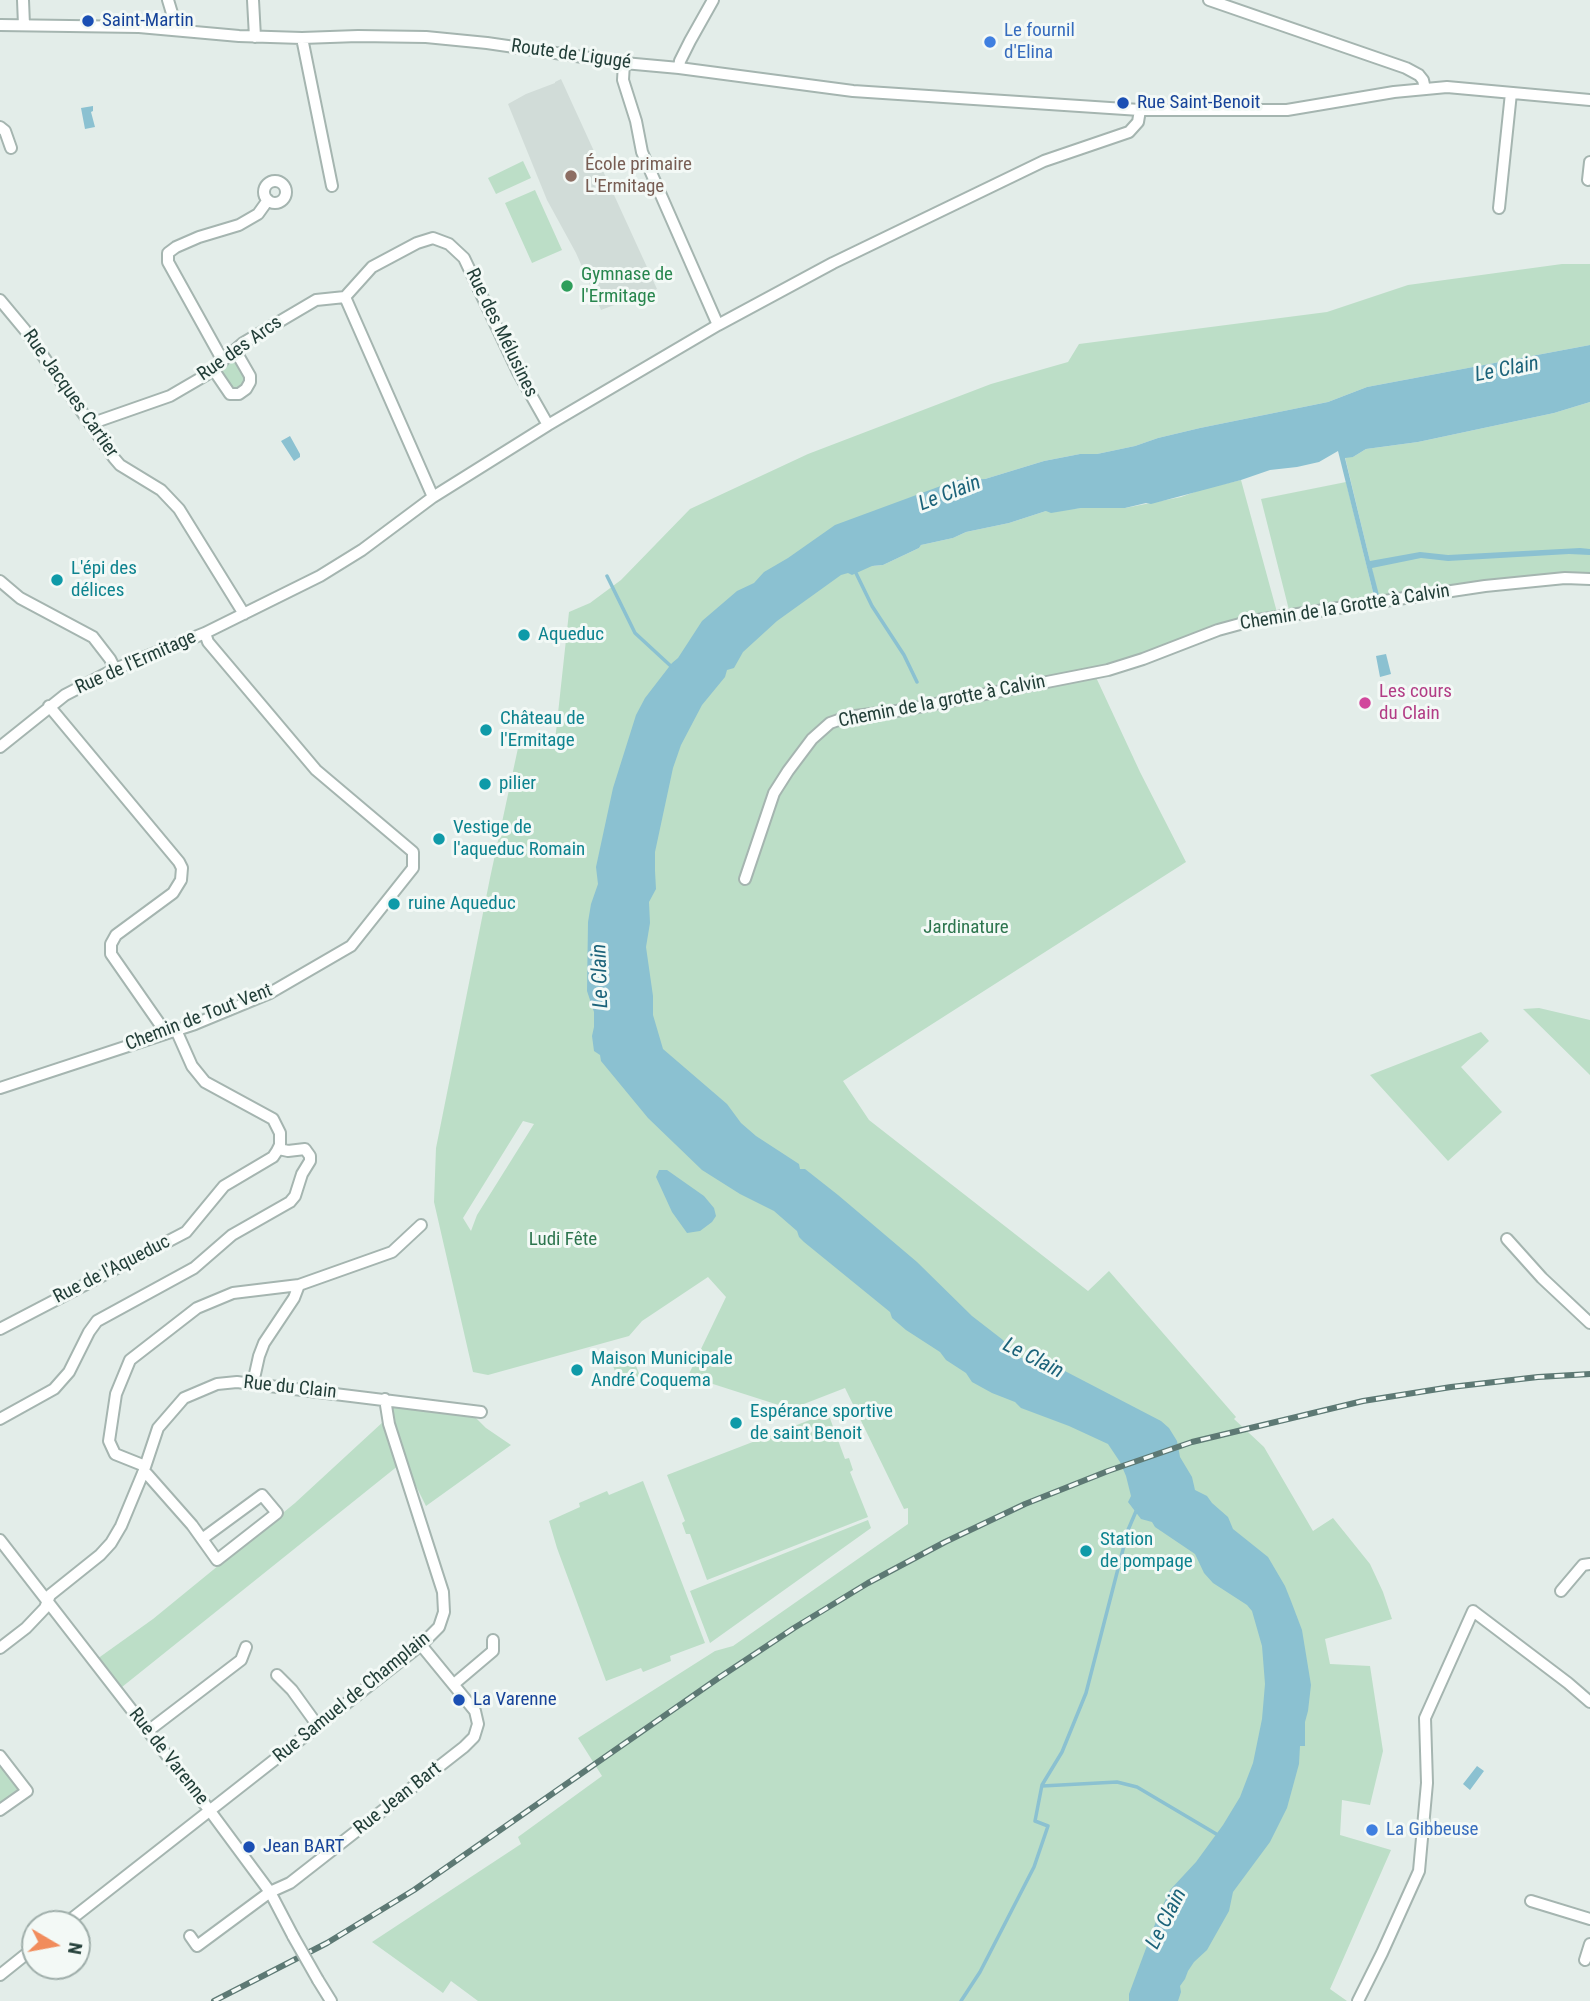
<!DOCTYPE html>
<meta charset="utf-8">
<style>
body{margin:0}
#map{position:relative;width:1590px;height:2001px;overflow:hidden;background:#e3ede9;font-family:"Roboto Condensed",sans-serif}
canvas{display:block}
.north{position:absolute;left:21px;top:1910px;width:70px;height:70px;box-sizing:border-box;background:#f3f9f6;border:2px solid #9faeaa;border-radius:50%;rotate:100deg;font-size:19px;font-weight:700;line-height:28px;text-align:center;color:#223e38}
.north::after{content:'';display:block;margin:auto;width:24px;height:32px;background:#f18c5c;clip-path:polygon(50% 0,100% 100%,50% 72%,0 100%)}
</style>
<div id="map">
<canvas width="1590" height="2001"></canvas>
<div class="north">N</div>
</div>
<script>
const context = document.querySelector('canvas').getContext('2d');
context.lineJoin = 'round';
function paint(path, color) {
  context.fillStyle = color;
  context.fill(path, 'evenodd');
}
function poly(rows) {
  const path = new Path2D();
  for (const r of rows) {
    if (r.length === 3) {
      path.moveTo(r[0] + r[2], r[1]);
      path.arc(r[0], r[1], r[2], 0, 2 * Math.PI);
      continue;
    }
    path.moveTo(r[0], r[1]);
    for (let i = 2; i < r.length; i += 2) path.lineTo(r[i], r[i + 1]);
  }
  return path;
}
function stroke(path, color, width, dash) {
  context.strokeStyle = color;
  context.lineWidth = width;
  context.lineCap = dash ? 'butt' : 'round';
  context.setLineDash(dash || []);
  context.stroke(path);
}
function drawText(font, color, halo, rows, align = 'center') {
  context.font = font + ' "Roboto Condensed",sans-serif';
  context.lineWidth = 6;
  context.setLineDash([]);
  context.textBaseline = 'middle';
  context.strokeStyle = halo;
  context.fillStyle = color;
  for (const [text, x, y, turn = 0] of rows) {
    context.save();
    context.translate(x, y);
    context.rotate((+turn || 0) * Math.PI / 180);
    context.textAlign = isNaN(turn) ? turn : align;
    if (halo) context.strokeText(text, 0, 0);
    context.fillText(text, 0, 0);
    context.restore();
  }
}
const built = poly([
 [561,79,657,289,601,310,576,253,547,200,508,104,526,94,555,83,555,82]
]);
const green = poly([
 [523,161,531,178,496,194,488,178],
 [535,190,562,250,532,263,505,203],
 [1562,264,1590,264,1590,345,1367,387,1328,402,1200,428,1158,438,1135,446,1097,454,1080,454,1044,461,985,479,957,480,873,566,883,565,919,548,921,545,953,538,966,532,1009,523,1046,511,1081,508,1125,508,1181,497,1203,489,1241,480,1278,616,1094,673,1140,772,1186,862,843,1081,869,1120,1088,1291,1109,1271,1236,1417,1234,1419,1264,1447,1313,1531,1333,1518,1370,1564,1383,1592,1392,1619,1325,1639,1330,1664,1370,1666,1383,1751,1370,1805,1342,1800,1340,1835,1391,1850,1330,1989,1347,2001,478,2001,451,1981,443,1993,372,1942,521,1844,518,1837,602,1776,578,1738,715,1651,733,1646,908,1524,908,1508,904,1509,845,1388,791,1409,688,1376,726,1297,708,1277,642,1321,629,1336,488,1375,473,1372,434,1202,436,1148,490,878,518,748,555,741,569,612,590,603,621,580,690,509,808,454,991,384,1068,362,1079,344,1327,312,1408,285],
 [523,1121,534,1124,477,1215,471,1231,463,1218],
 [233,360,236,360,245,374,245,384,237,389,233,389,220,373,221,370],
 [1590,402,1590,579,1380,603,1345,457,1353,457,1366,449,1418,442,1554,413],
 [1346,482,1375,600,1290,614,1261,499],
 [1539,1008,1590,1020,1590,1075,1523,1009],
 [1481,1032,1489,1041,1461,1067,1502,1112,1448,1161,1370,1075],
 [633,1358,640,1376,620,1384,613,1366],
 [393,1405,439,1410,475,1417,486,1428,511,1445,426,1506,414,1482,391,1417,390,1408],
 [828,1413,845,1459,849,1458,853,1470,850,1472,868,1517,707,1580,690,1534,686,1534,682,1523,685,1521,667,1475],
 [384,1421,399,1465,122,1687,97,1659,153,1619,295,1503],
 [643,1481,705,1643,670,1656,671,1661,643,1672,641,1668,606,1681,557,1548,549,1521,580,1507,579,1503,607,1491,609,1495],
 [868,1520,871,1528,710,1643,690,1591],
 [0,1762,21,1789,0,1805]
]);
const water = poly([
 [93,106,93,111,91,112,95,127,85,129,81,108],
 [1590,345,1590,402,1554,413,1418,442,1366,449,1353,457,1345,458,1370,561,1420,552,1448,555,1580,548,1590,549,1590,555,1569,554,1448,561,1421,558,1372,568,1380,599,1375,600,1338,451,1319,462,1297,467,1270,470,1241,480,1151,504,1146,503,1125,508,1081,508,1051,513,1046,511,1009,523,966,532,953,538,921,545,919,548,883,565,872,566,852,575,848,573,841,575,777,621,743,652,734,668,727,670,725,677,702,705,681,745,673,768,655,852,655,871,656,889,649,902,650,923,646,947,653,996,653,1015,663,1049,727,1104,741,1123,756,1136,799,1164,800,1169,805,1169,838,1195,917,1262,972,1316,1003,1340,1012,1355,1061,1369,1161,1421,1169,1428,1177,1441,1180,1457,1192,1477,1195,1490,1207,1496,1212,1503,1228,1517,1233,1529,1268,1557,1285,1586,1291,1601,1302,1630,1311,1685,1308,1711,1305,1722,1305,1746,1300,1746,1299,1764,1287,1808,1270,1842,1233,1892,1229,1911,1207,1950,1194,1962,1188,1971,1185,1979,1180,1986,1181,1992,1178,2001,1129,2001,1129,1994,1158,1916,1170,1890,1196,1862,1223,1825,1240,1797,1253,1763,1262,1719,1265,1684,1262,1646,1252,1611,1247,1605,1213,1583,1204,1573,1195,1554,1155,1527,1152,1522,1141,1519,1128,1502,1131,1496,1126,1476,1120,1462,1108,1444,1069,1426,1021,1408,1015,1402,992,1393,972,1382,966,1373,946,1360,940,1352,906,1330,892,1318,890,1312,804,1242,799,1237,797,1231,774,1211,740,1194,702,1170,648,1118,601,1061,600,1055,594,1051,592,1036,594,1027,594,1012,587,991,588,922,591,904,598,884,596,867,613,788,636,715,645,698,672,663,678,658,702,621,737,591,754,583,764,572,788,558,835,525,957,480,985,479,1044,461,1080,454,1097,454,1135,446,1158,438,1200,428,1328,402,1367,387],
 [290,436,300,454,300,457,294,461,281,441],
 [1386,654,1391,674,1380,677,1376,656],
 [659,1170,667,1170,704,1196,714,1208,716,1216,712,1222,700,1231,687,1233,672,1212,656,1177],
 [1477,1766,1484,1771,1470,1790,1463,1784]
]);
const stream = poly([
 [855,571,872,606,904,655,917,682],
 [607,576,635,633,674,669],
 [1042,1786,1117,1782,1137,1787,1218,1835],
 [961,2001,980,1972,1034,1867,1048,1826,1035,1821,1042,1785,1062,1752,1086,1693,1128,1530,1137,1509]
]);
const minor = poly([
 [23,0,24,25],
 [168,0,177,30],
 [253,0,255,37],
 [1209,0,1406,68,1419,75,1423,80,1425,89],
 [0,25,139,27,239,36,302,38,358,36,426,37,487,43,624,63,679,68,853,91,1140,110,1287,110,1394,92,1447,87,1590,100],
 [302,38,332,186],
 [624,63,623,80,636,121,642,152,718,325],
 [679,68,680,61,690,41,713,0],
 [0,127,5,131,11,148],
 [1588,180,1590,162],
 [275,192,11],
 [1499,208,1511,93],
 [345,297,372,267,417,243,433,238,449,244,464,258,518,372,548,425],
 [0,300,25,330,114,458,120,465,161,490,179,509,244,614],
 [223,361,168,262,168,253,176,247,199,237,239,225,258,214,268,200],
 [213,369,230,394,239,394,246,389,250,382,250,376,235,350],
 [90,424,170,396,206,375,243,343,316,300,345,297,433,497],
 [0,581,20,598,93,637,110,659,115,669],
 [49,706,179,862,182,868,181,880,173,893,116,935,111,944,111,954,166,1033],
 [0,747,65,695,115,669,205,633,320,576,362,550,433,497,548,425,718,325,833,263,1044,161,1129,132,1138,122,1140,110],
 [745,879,774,793,788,771,812,739,830,723,847,717,904,710,1108,670,1143,659,1218,630,1251,621,1485,586,1565,578,1590,579],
 [0,1088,195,1024,270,993,351,946,413,868,413,852,316,770,208,642,205,633],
 [1507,1239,1542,1278,1590,1323],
 [0,1329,186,1232,224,1186,273,1157,277,1151,280,1145,280,1133,273,1119,205,1082,192,1066,176,1030],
 [253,1383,259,1356,264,1343,294,1298,299,1285,392,1252,421,1225],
 [0,1419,54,1389,69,1372,89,1332,97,1321,194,1268,232,1235,290,1202,295,1196,302,1174,310,1161,310,1156,305,1149,288,1151,279,1149],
 [145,1466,115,1454,109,1441,116,1394,130,1360,197,1308,233,1293,299,1285],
 [143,1473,147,1474,192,1525,217,1560,277,1513,262,1495,202,1539],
 [0,1540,210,1811,270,1892,293,1936],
 [1561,1591,1583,1565,1590,1564],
 [0,1648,26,1628,45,1608,50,1595,100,1555,111,1543,121,1526,143,1473,158,1428,184,1398,217,1384,237,1382,481,1412],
 [277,1675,292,1690,318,1726],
 [454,1684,493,1651,493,1640],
 [148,1731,241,1660,246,1647],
 [0,1756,27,1791,0,1810],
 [1531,1901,1590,1919],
 [65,1924,421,1645,439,1627,444,1612,443,1592,389,1424,385,1399],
 [190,1936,197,1946,270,1892,290,1883,464,1747,474,1737,478,1724,475,1711,421,1645],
 [1585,1960,1590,1944],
 [0,1975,35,1947],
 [318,1980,331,2001],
 [1358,2001,1382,1953,1419,1871,1427,1783,1425,1718,1473,1611,1568,1683,1590,1702]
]);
const rail = poly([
 [214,2001,327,1943,414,1890,720,1677,794,1628,868,1583,945,1542,1025,1504,1108,1471,1192,1442,1363,1401,1451,1387,1538,1377,1590,1374]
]);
const minorBridge = poly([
 [293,1936,318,1980]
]);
const markers = [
 [88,21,7,"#1a4fb4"],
 [990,42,7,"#3f7fe0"],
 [1123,103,7,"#1a4fb4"],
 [571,176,7,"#8d6e63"],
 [567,286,7,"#2e9e5b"],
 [57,580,7,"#0f9aa8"],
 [524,635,7,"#0f9aa8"],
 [1365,703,7,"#d1479c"],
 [486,730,7,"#0f9aa8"],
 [485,784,7,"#0f9aa8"],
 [439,839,7,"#0f9aa8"],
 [394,904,7,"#0f9aa8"],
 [577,1370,7,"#0f9aa8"],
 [736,1423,7,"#0f9aa8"],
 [1086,1551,7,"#0f9aa8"],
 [459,1700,7,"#1a4fb4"],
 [1372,1830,7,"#3f7fe0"],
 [249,1847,7,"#1a4fb4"]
];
const transitNames = [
 ["Saint-Martin",102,21],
 ["Rue Saint-Benoit",1137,103],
 ["La Varenne",473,1700],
 ["Jean BART",263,1847]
];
const shopNames = [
 ["Le fournil",1004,31],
 ["d'Elina",1004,53],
 ["La Gibbeuse",1386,1830]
];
const streetNames = [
 ["Route de Ligugé",571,55,8],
 ["Rue des Mélusines",501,333,64],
 ["Rue des Arcs",240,349,-35],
 ["Rue Jacques Cartier",70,394,55],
 ["Chemin de la Grotte à Calvin",1345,608,-9],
 ["Rue de l'Ermitage",136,663,-24],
 ["Chemin de la grotte à Calvin",942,702,-11],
 ["Chemin de Tout Vent",199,1018,-21],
 ["Rue de l'Aqueduc",112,1270,-27],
 ["Rue du Clain",290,1388,6],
 ["Rue Samuel de Champlain",352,1698,-39],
 ["Rue de Varenne",168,1757,52],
 ["Rue Jean Bart",398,1799,-38]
];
const educationNames = [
 ["École primaire",585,165],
 ["L'Ermitage",585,187]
];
const leisureNames = [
 ["Gymnase de",581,275],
 ["l'Ermitage",581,297]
];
const cultureNames = [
 ["L'épi des",71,569],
 ["délices",71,591],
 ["Aqueduc",538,635],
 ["Château de",500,719],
 ["l'Ermitage",500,741],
 ["pilier",499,784],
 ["Vestige de",453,828],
 ["l'aqueduc Romain",453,850],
 ["ruine Aqueduc",408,904],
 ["Maison Municipale",591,1359],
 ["André Coquema",591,1381],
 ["Espérance sportive",750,1412],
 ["de saint Benoit",750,1434],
 ["Station",1100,1540],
 ["de pompage",1100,1562]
];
const hotelNames = [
 ["Les cours",1379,692],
 ["du Clain",1379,714]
];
const parkNames = [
 ["Jardinature",966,928],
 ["Ludi Fête",563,1240]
];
const waterNames = [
 ["Le Clain",1507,370,-11],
 ["Le Clain",950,494,-21],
 ["Le Clain",601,976,-92],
 ["Le Clain",1033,1359,27],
 ["Le Clain",1167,1919,-63]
];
paint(built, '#d1dcd8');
paint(green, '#bcdec7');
paint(water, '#8bc1d1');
stroke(stream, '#8bc1d1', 3.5);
stroke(minor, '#a5b5b0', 14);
stroke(minor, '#fff', 10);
stroke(rail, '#5d7974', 6);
stroke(rail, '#f3f9f6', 3.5, [10]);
stroke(minorBridge, '#a5b5b0', 14, []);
stroke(minorBridge, '#fff', 10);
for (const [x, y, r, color] of markers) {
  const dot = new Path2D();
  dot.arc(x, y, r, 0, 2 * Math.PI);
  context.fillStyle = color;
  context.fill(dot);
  stroke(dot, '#f3f9f6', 2.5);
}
drawText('19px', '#164399', '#f3f9f6', transitNames, 'left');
drawText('19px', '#366cbe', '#f3f9f6', shopNames, 'left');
drawText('19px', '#223e38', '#f3f9f6', streetNames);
drawText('19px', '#785e54', '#f3f9f6', educationNames, 'left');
drawText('19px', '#27864d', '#f3f9f6', leisureNames, 'left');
drawText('19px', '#0d838f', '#f3f9f6', cultureNames, 'left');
drawText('19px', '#b23c85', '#f3f9f6', hotelNames, 'left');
drawText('19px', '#2d754e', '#f3f9f6', parkNames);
drawText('italic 21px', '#1c637a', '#f3f9f6', waterNames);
</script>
